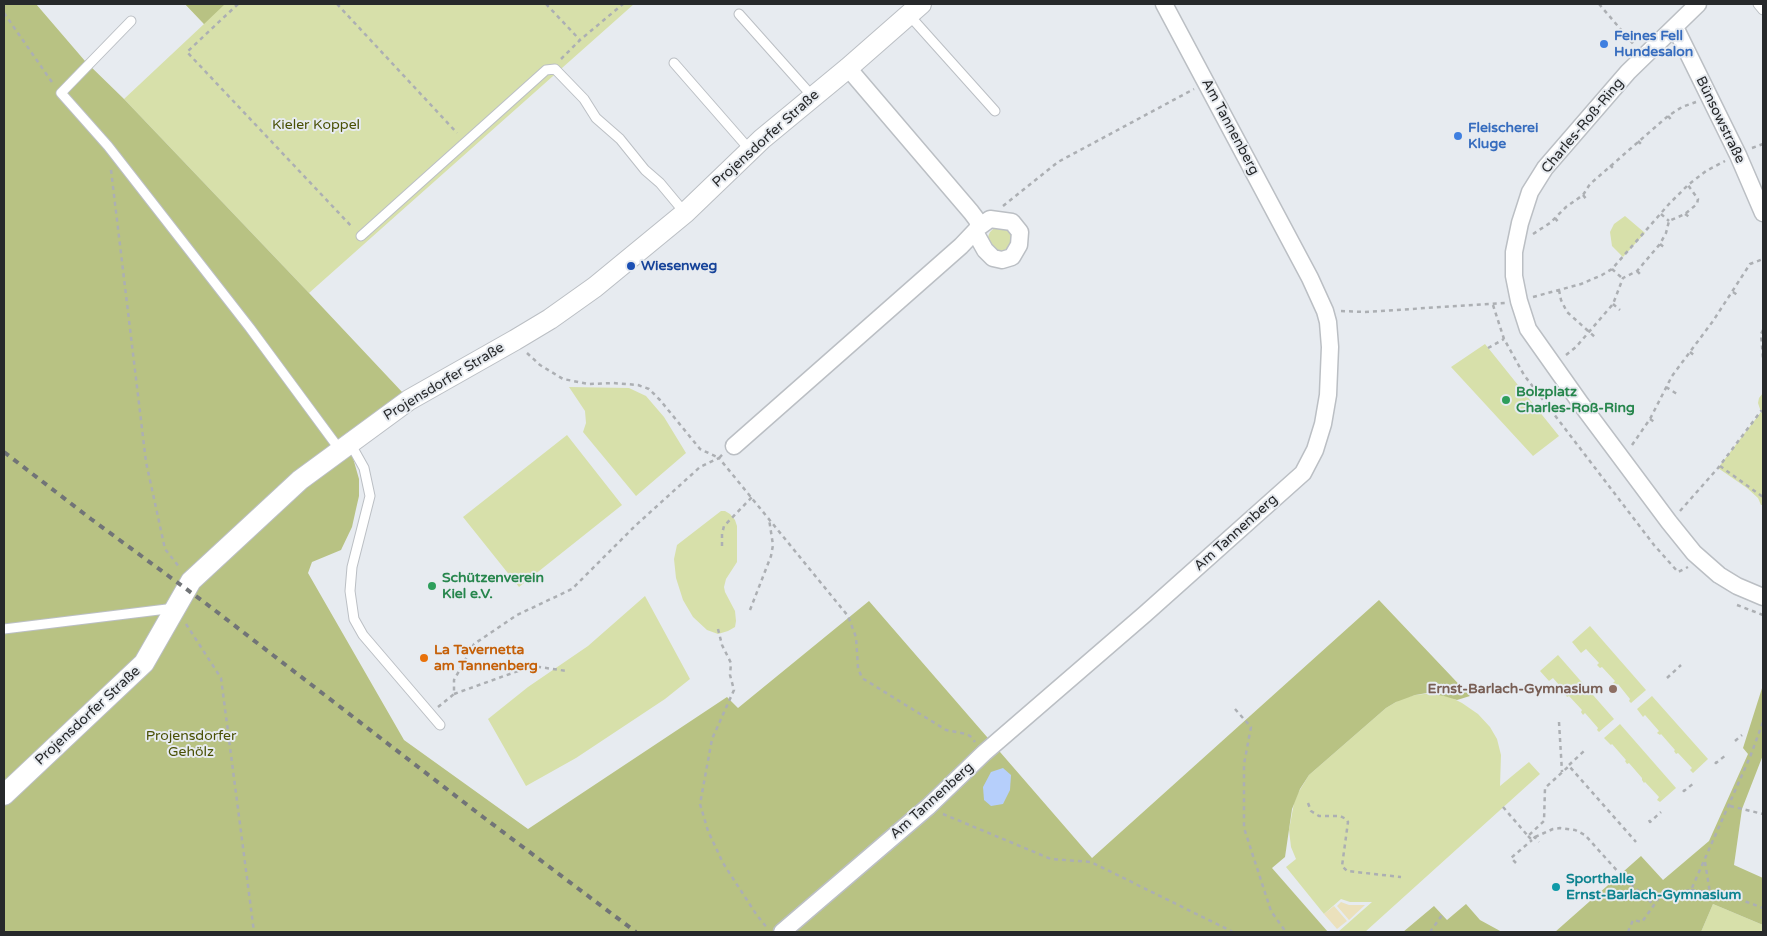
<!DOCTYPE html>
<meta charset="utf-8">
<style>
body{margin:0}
#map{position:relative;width:1767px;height:936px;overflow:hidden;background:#e7ebf0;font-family:"Varela Round",sans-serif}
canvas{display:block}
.frame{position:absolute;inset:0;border:5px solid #27292b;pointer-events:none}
</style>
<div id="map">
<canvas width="1767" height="936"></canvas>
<div class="frame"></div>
</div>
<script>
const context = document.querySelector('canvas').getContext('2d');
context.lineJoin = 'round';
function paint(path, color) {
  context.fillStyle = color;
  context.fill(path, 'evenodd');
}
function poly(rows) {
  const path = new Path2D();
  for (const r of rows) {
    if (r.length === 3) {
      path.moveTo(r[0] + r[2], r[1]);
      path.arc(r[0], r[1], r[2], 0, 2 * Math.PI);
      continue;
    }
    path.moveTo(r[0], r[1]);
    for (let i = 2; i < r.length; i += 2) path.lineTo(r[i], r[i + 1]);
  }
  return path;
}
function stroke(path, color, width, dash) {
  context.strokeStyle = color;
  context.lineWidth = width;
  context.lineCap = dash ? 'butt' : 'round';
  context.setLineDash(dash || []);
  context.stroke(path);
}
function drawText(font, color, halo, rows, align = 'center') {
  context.font = font + ' "Varela Round",sans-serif';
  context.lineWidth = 4;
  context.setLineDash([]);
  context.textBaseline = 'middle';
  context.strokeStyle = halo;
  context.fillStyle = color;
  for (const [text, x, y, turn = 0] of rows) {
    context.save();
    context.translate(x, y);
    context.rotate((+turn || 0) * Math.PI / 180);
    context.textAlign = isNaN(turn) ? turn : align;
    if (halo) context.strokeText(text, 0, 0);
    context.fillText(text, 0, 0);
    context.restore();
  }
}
const green = poly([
 [185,4,634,4,309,293,124,99,204,24],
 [1625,216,1645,233,1623,257,1612,246,1610,232,1614,224],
 [1000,239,12],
 [1485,344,1559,436,1533,456,1451,367],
 [569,387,629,388,646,396,664,417,686,453,636,496,583,432,586,423,585,411],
 [1763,393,1763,505,1761,505,1758,498,1747,488,1718,468,1761,412,1758,403,1759,398],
 [567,435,622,505,519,587,463,517],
 [721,511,725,511,730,514,735,520,737,526,737,562,726,579,724,587,725,592,735,611,736,621,735,627,728,631,718,634,707,630,693,617,683,600,676,578,674,559,677,545],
 [645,596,690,679,665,699,576,758,526,786,488,719,528,687,588,646],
 [1590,626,1646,690,1631,703,1629,701,1630,699,1618,684,1616,686,1613,683,1615,681,1602,667,1600,668,1597,665,1599,663,1586,649,1581,653,1572,642],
 [1558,655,1614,719,1599,732,1597,730,1598,728,1585,713,1583,715,1581,712,1582,710,1569,696,1567,697,1565,694,1566,693,1553,678,1549,681,1540,671],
 [1434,693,1450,697,1462,703,1478,714,1490,727,1497,739,1501,755,1500,786,1529,762,1540,774,1365,932,1338,932,1372,902,1350,902,1341,899,1324,914,1286,867,1296,859,1291,847,1289,830,1294,803,1298,793,1309,775,1386,708,1401,699,1415,695],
 [1652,696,1708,759,1693,773,1690,770,1692,768,1678,753,1676,754,1674,751,1675,750,1661,734,1660,735,1657,733,1659,731,1645,715,1643,717,1637,709],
 [1620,724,1676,788,1660,802,1657,800,1659,797,1645,782,1644,783,1642,780,1642,778,1629,763,1627,764,1625,761,1626,760,1612,744,1611,745,1604,738],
 [1713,904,1763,925,1763,932,1701,932]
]);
const forest = poly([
 [4,4,36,4,85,61,124,99,309,293,403,393,341,437,353,458,359,479,359,496,356,509,352,527,341,550,312,562,308,573,404,740,528,829,727,697,738,708,869,601,1092,858,1379,600,1470,696,1457,700,1444,696,1427,693,1415,695,1396,702,1386,708,1309,775,1300,789,1292,809,1285,857,1272,868,1328,932,4,932],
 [185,4,225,4,204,24],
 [1763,685,1763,755,1742,809,1734,865,1763,878,1763,925,1713,904,1701,932,1555,932,1641,856,1663,880,1709,841,1748,754,1743,748],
 [1466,904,1480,920,1502,932,1403,932,1434,906,1447,920]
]);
const sand = poly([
 [1341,902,1349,905,1365,905,1349,920,1337,906],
 [1334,906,1347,921,1337,929,1324,914]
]);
const water = poly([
 [1003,768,1011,775,1010,790,1003,804,991,806,984,800,983,787,991,772]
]);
const path = poly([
 [238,4,187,52,353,228],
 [337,4,457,133],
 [546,4,580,40],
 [1599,4,1635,46],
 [4,13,54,85],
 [561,59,580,40,623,4],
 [1668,116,1673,122],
 [1638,141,1643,146],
 [1752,148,1763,144],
 [1610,165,1614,169],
 [111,170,146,462,165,549,180,568],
 [1583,195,1587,200],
 [1003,206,1058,162,1194,89],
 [1661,214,1669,221],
 [1685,214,1691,218],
 [1555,218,1559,223],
 [1533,234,1550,223,1566,207,1583,195,1590,184,1668,116,1682,107,1696,102],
 [1660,244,1665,248],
 [1612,269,1622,278],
 [1637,271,1641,275],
 [1559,290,1561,300,1567,312,1596,338],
 [1733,292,1739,296],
 [1533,297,1581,284,1602,275,1612,269,1669,204,1688,185,1706,171,1725,161],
 [1613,304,1620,310],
 [1493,305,1504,339,1524,375,1654,545,1678,572,1688,567],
 [1341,311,1364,312,1505,303],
 [1763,330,1761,334,1763,358],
 [1488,348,1504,339],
 [1690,352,1695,356],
 [527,353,540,365,563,379,589,384,613,383,638,385,649,389,660,400,700,449,719,458,723,454],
 [1566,355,1576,347,1613,304,1623,278,1637,271,1660,244,1666,233,1669,221,1685,214,1697,204,1698,199,1688,185],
 [1666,387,1677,394],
 [1650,419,1656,423],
 [1632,445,1650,419,1672,376,1713,321,1750,264,1763,259],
 [1720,466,1763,497],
 [1680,511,1718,468,1761,411,1763,412],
 [722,546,722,534,724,526,752,497],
 [1737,605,1763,615],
 [750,610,771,556,773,545,769,519],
 [186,624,221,678,254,932],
 [718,629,722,645,731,663,730,675,734,690,712,739,700,804,708,831,723,863,756,914,768,929],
 [1667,678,1681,665],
 [454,694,532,666,567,671],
 [438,707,454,694,454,680,474,644,517,615,572,589,635,526,700,467,719,458,848,616,856,637,858,668,862,678,946,730,966,734,970,736,975,742],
 [1235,709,1251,727,1244,764,1244,828,1271,911,1286,932],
 [1559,722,1562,772],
 [1735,741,1742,735],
 [1715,762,1716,763,1726,755],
 [1569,765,1584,751],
 [1683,790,1684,791,1694,783],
 [1308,803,1311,811,1319,816,1340,816,1346,819,1348,822,1342,866,1347,871,1401,877],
 [1730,806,1763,814],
 [1503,807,1528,836,1544,821,1545,788,1569,766,1636,842],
 [943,814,1051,859,1091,862,1233,932],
 [1649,820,1650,822,1661,812],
 [1528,836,1532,840,1535,837,1539,842],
 [1535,837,1553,829,1560,828,1575,830,1585,835,1620,874,1654,905],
 [1705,862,1710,893],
 [1516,863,1511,858,1532,840],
 [1691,890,1731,896,1763,908],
 [1430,932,1442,915],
 [1628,932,1633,920,1642,922,1661,895,1691,890,1750,757,1763,722]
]);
const service = poly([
 [1758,4,1763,10],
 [739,14,813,97],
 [909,15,995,111],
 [131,21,61,93,108,146,250,328,340,450],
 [674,63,750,150],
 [361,236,546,70,555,69,584,99,596,118,620,139,645,170,660,183,685,213],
 [350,443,364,468,370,496,352,567,350,591,354,619,363,635,440,725],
 [4,629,175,608]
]);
const minor = poly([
 [1698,4,1628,72,1545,168,1530,192,1520,223,1514,252,1514,276,1519,301,1528,329,1581,404,1669,522,1694,553,1719,575,1737,586,1763,597],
 [1675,27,1738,155,1763,213],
 [975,232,985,250,993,258,1002,260,1012,257,1019,245,1020,232,1012,222,990,219,979,227],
 [734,446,961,246,979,227,977,220,971,212,848,68],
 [782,932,928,807,984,753,1145,614,1303,473,1315,450,1323,424,1328,395,1330,347,1328,322,1325,311,1310,278,1164,4]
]);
const tertiary = poly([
 [4,795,144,663,191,581,300,480,409,400,515,340,550,319,595,287,685,213,762,139,848,68,921,4]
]);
const rail = poly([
 [4,452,91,519,204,602,483,817,636,932]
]);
const markers = [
 [1604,44,5,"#3f7fe0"],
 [1458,136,5,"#3f7fe0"],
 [631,266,5,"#1a4fb4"],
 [1506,400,5,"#2e9e5b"],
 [432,586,5,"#2e9e5b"],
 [424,658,5,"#e8710a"],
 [1613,689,5,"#8d6e63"],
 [1556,887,5,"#0f9aa8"]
];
const shopNames = [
 ["Feines Fell",1614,36],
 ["Hundesalon",1614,52],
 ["Fleischerei",1468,128],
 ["Kluge",1468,144]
];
const streetNames = [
 ["Bünsowstraße",1720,120,64],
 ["Charles-Roß-Ring",1583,126,-50],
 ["Am Tannenberg",1230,127,62],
 ["Projensdorfer Straße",766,139,-42],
 ["Projensdorfer Straße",444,382,-31],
 ["Am Tannenberg",1236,533,-42],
 ["Projensdorfer Straße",88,716,-43],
 ["Am Tannenberg",932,801,-42]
];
const parkNames = [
 ["Kieler Koppel",316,125],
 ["Projensdorfer",191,736],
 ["Gehölz",191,752]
];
const transitNames = [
 ["Wiesenweg",641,266]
];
const leisureNames = [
 ["Bolzplatz",1516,392],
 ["Charles-Roß-Ring",1516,408],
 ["Schützenverein",442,578],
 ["Kiel e.V.",442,594]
];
const foodNames = [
 ["La Tavernetta",434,650],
 ["am Tannenberg",434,666]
];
const educationNames = [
 ["Ernst-Barlach-Gymnasium",1603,689]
];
const cultureNames = [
 ["Sporthalle",1566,879],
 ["Ernst-Barlach-Gymnasium",1566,895]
];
paint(green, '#d7e0aa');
paint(forest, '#b8c283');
paint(sand, '#ebe1bc');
paint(water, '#b6cffb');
stroke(service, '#bbbfc4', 11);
stroke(minor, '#bbbfc4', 19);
stroke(tertiary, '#bbbfc4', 22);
stroke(path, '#acafb3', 2.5, [4, 4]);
stroke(service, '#fff', 9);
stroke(minor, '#fff', 16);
stroke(tertiary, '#fff', 20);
stroke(rail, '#717477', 4, [6, 6]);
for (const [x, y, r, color] of markers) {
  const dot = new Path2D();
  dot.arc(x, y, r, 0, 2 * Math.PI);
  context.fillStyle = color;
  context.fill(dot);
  stroke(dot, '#e7ebf0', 2);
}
drawText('bold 14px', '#366cbe', '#e7ebf0', shopNames, 'left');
drawText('14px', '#27292b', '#e7ebf0', streetNames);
drawText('14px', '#495004', '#e7ebf0', parkNames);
drawText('bold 14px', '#164399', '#e7ebf0', transitNames, 'left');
drawText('bold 14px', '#27864d', '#e7ebf0', leisureNames, 'left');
drawText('bold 14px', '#c56008', '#e7ebf0', foodNames, 'left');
drawText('bold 14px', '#785e54', '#e7ebf0', educationNames, 'right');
drawText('bold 14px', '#0d838f', '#e7ebf0', cultureNames, 'left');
</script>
